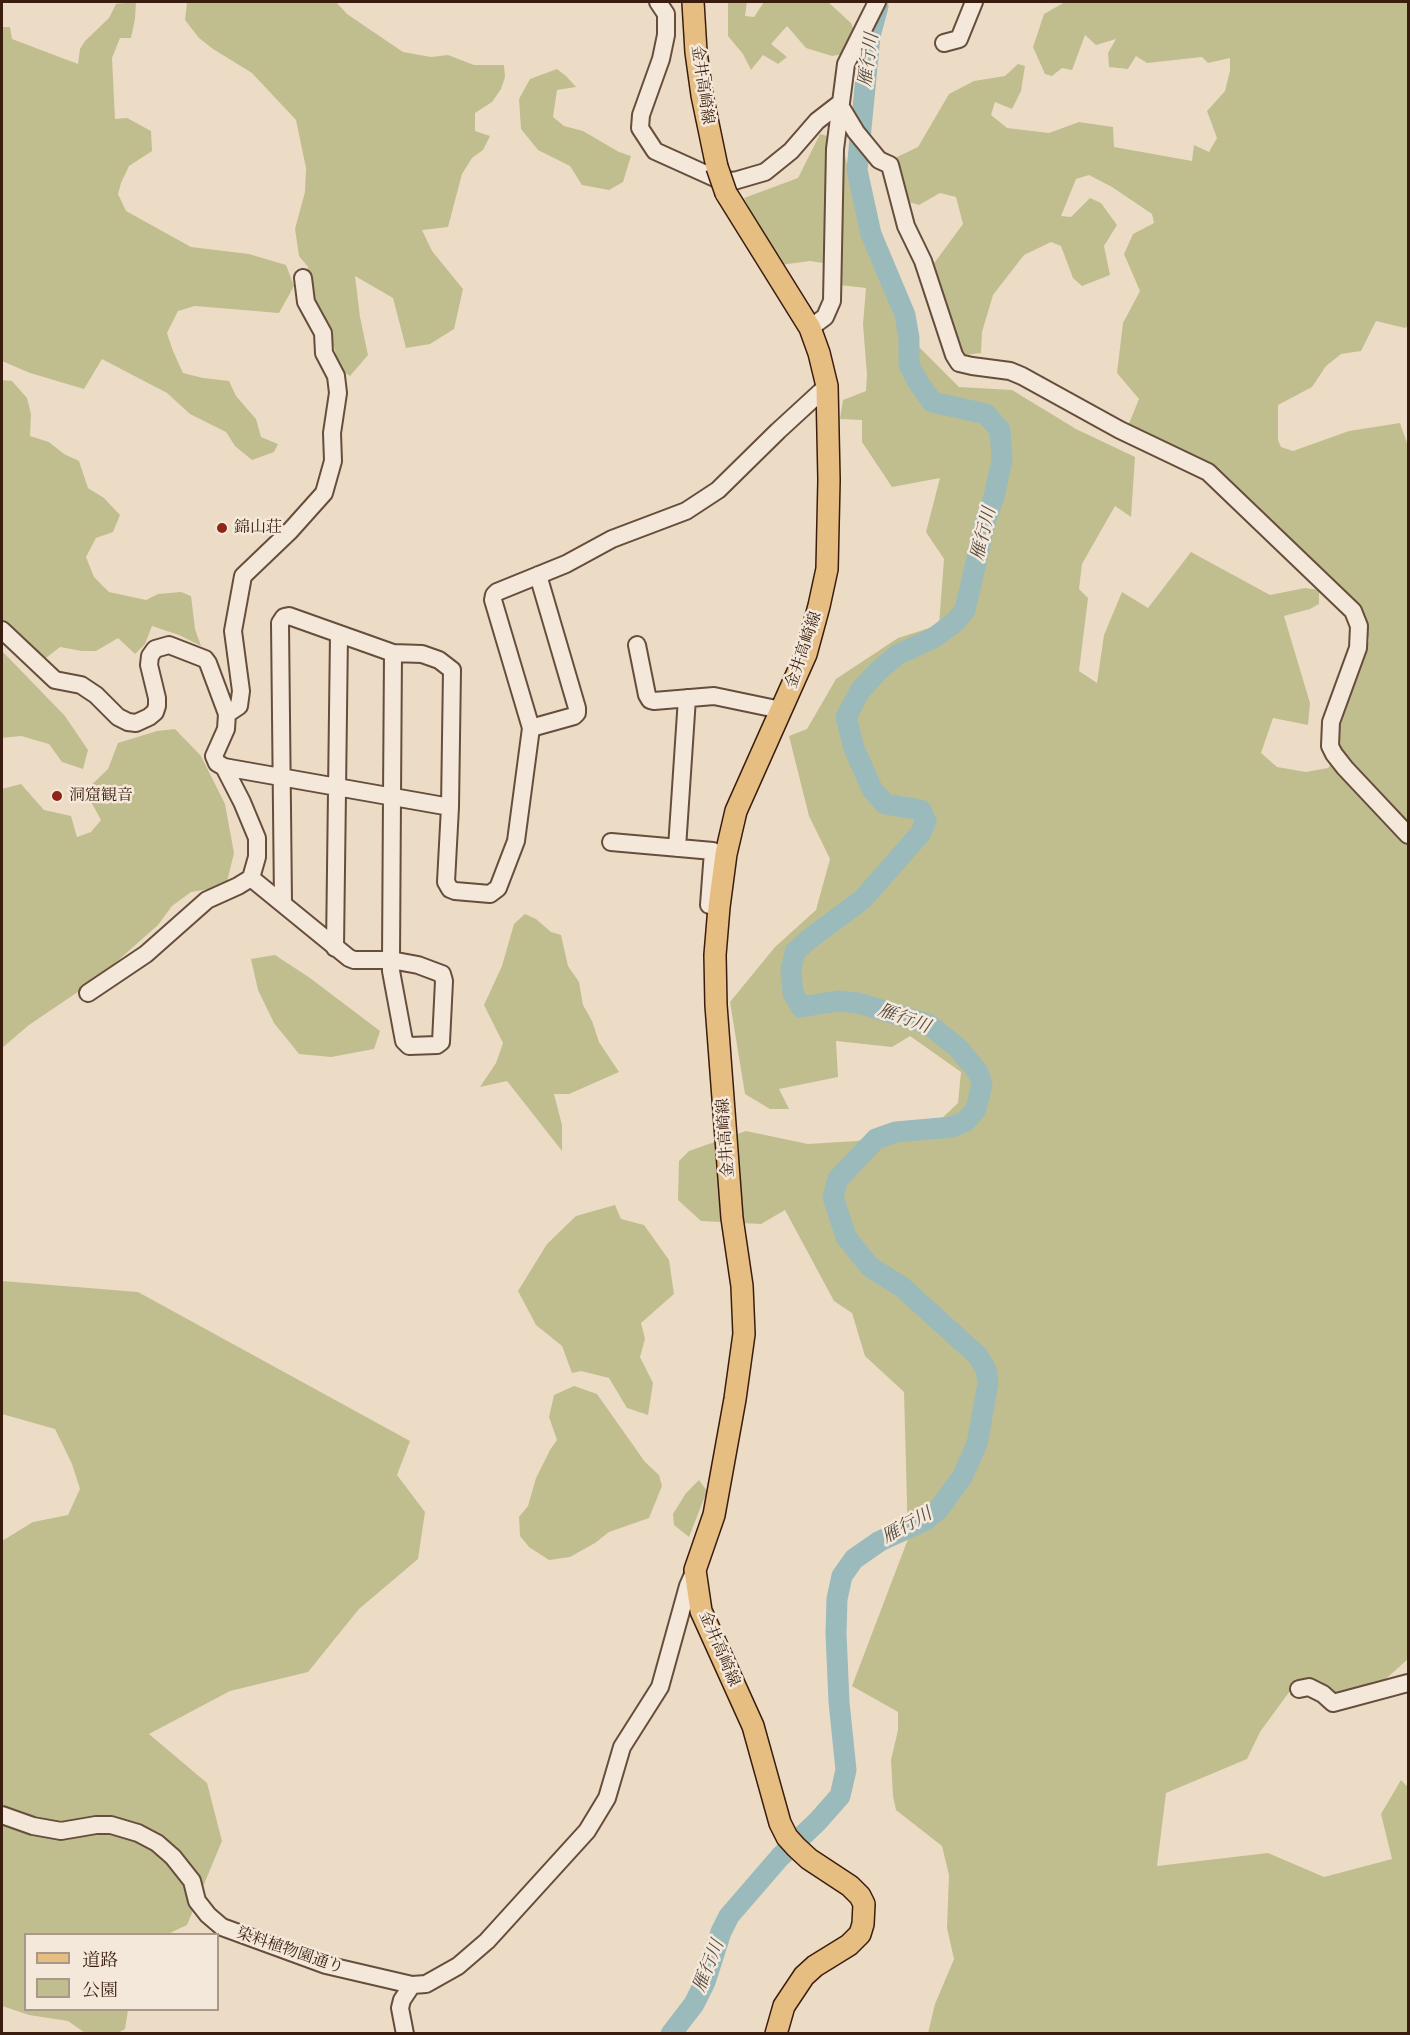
<!DOCTYPE html>
<meta charset="utf-8">
<style>
body{margin:0}
#map{position:relative;width:1410px;height:2035px;overflow:hidden;background:#ecdcc5;font-family:"Old Standard TT","Noto Serif JP",serif}
canvas{display:block}
.frame{position:absolute;inset:0;border:3px solid #3b1d0f;pointer-events:none}
.legend{position:absolute;left:24px;top:1933px;width:195px;height:78px;box-sizing:border-box;background:#f3e8d9;border:2px solid #a99788;margin:0;padding:8px 10px;list-style:none;font-size:18px;color:#3b1d0f}
.legend li{display:flex;align-items:center;gap:12px;height:30px}
.legend b{width:30px;border:2px solid #a99788}
</style>
<div id="map">
<canvas width="1410" height="2035"></canvas>
<div class="frame"></div>
<ul class="legend">
<li><b style="height:8px;background:#e6be82"></b>道路</li>
<li><b style="height:16px;background:#c0be8f"></b>公園</li>
</ul>
</div>
<script>
const context = document.querySelector('canvas').getContext('2d');
context.lineJoin = 'round';
function paint(path, color) {
  context.fillStyle = color;
  context.fill(path, 'evenodd');
}
function poly(rows) {
  const path = new Path2D();
  for (const r of rows) {
    path.moveTo(r[0], r[1]);
    for (let i = 2; i < r.length; i += 2) path.lineTo(r[i], r[i + 1]);
  }
  return path;
}
function stroke(path, color, width, dash) {
  context.strokeStyle = color;
  context.lineWidth = width;
  context.lineCap = dash ? 'butt' : 'round';
  context.setLineDash(dash || []);
  context.stroke(path);
}
function drawText(font, color, halo, rows, align = 'center') {
  context.font = font + ' "Old Standard TT","Noto Serif JP",serif';
  context.lineWidth = 5;
  context.setLineDash([]);
  context.textBaseline = 'middle';
  context.strokeStyle = halo;
  context.fillStyle = color;
  for (const [text, x, y, turn = 0] of rows) {
    context.save();
    context.translate(x, y);
    context.rotate((+turn || 0) * Math.PI / 180);
    context.textAlign = isNaN(turn) ? turn : align;
    if (halo) context.strokeText(text, 0, 0);
    context.fillText(text, 0, 0);
    context.restore();
  }
}
const green = poly([
 [136,2,135,19,131,38,120,38,112,58,115,119,127,118,151,131,152,151,129,166,121,183,118,194,126,211,191,247,249,254,286,265,294,286,279,313,195,306,178,311,167,333,173,351,183,373,203,378,229,381,236,396,256,419,261,437,278,444,274,452,252,460,235,446,226,432,190,414,167,393,102,359,84,389,30,373,2,361,2,27,10,27,12,39,78,64,80,49,85,41,109,18,116,4],
 [187,2,336,2,347,14,403,52,431,57,448,55,474,65,504,65,505,77,501,89,492,102,475,113,475,131,490,136,483,150,472,158,462,174,448,227,422,230,432,251,463,289,454,329,430,344,406,348,393,298,355,276,360,317,368,355,350,376,341,370,331,338,320,312,308,275,308,267,299,256,295,229,305,192,306,168,296,120,252,73,213,49,199,38,185,20],
 [728,2,747,2,745,16,754,17,764,2,828,2,851,23,855,33,843,54,832,56,806,48,787,26,771,44,787,57,778,64,763,55,751,70,743,54,728,36],
 [1065,2,1408,2,1408,326,1405,328,1376,321,1361,351,1341,354,1326,366,1312,387,1278,405,1278,440,1281,447,1293,451,1349,431,1400,423,1408,446,1408,1659,1379,1685,1335,1695,1295,1684,1260,1732,1247,1759,1166,1793,1157,1866,1268,1853,1324,1877,1392,1859,1381,1814,1401,1780,1408,1787,1408,2033,928,2033,935,2004,954,1959,947,1928,949,1875,942,1846,896,1810,893,1796,891,1760,898,1730,898,1712,852,1686,908,1539,904,1392,865,1356,852,1313,834,1301,785,1210,761,1224,701,1221,678,1200,679,1161,689,1151,746,1131,808,1144,857,1141,939,1121,958,1103,961,1072,910,1036,892,1047,836,1041,838,1077,779,1089,789,1109,770,1109,745,1094,730,1002,775,947,816,910,830,859,809,816,789,736,807,729,836,679,898,638,939,625,944,559,926,532,940,478,892,487,862,442,862,420,840,419,843,400,866,391,867,375,863,324,866,288,839,285,843,146,856,206,873,262,898,326,959,387,1012,390,1076,429,1135,457,1131,517,1115,506,1082,564,1079,589,1088,598,1079,671,1097,683,1104,635,1122,592,1148,608,1191,552,1270,595,1305,588,1319,590,1319,604,1310,609,1284,616,1310,703,1308,725,1273,718,1261,753,1277,767,1306,772,1328,768,1341,751,1339,730,1369,640,1358,607,1208,468,1128,426,1139,399,1117,373,1123,323,1140,291,1124,254,1133,234,1154,223,1152,214,1112,187,1089,175,1076,179,1061,216,1071,217,1090,198,1101,203,1117,225,1104,246,1110,275,1082,286,1073,278,1061,246,1051,242,1024,255,993,295,982,332,981,353,965,355,951,340,932,266,963,224,956,197,940,193,919,205,902,200,895,158,918,147,949,94,974,81,1005,76,1018,64,1025,66,1021,91,1012,109,995,102,991,115,1007,128,1049,133,1079,122,1113,127,1114,147,1192,161,1194,145,1209,152,1217,138,1207,111,1225,91,1230,71,1230,58,1208,63,1202,57,1147,63,1136,56,1128,69,1109,67,1108,53,1116,39,1096,45,1085,35,1072,70,1062,68,1052,76,1045,74,1033,47,1044,14],
 [557,69,566,76,576,87,557,90,553,117,564,126,583,131,619,152,631,156,623,182,609,190,582,185,570,166,538,150,521,129,519,99,530,79],
 [820,134,831,137,829,264,810,261,780,265,744,198,798,178],
 [2,380,12,381,27,398,31,414,30,436,49,442,64,454,79,461,88,488,104,498,120,515,113,532,96,538,86,557,94,577,109,592,146,600,158,594,181,592,191,596,195,629,201,646,179,635,152,626,145,644,135,654,118,638,96,651,82,651,60,647,41,662,23,638,2,620],
 [2,651,65,716,88,750,83,769,62,762,49,744,21,736,2,738],
 [175,729,201,756,225,804,234,853,226,886,191,892,172,906,158,925,97,979,29,1025,2,1048,2,789,21,784,44,810,71,816,77,837,91,832,101,820,85,791,108,769,118,743,157,731],
 [525,914,536,919,551,932,561,935,568,966,579,982,583,1005,592,1021,599,1042,619,1072,569,1094,554,1094,562,1125,562,1151,507,1081,480,1087,496,1063,503,1043,484,1005,502,966,514,924],
 [275,955,310,978,380,1031,374,1049,331,1057,299,1054,274,1023,258,990,251,959],
 [615,1205,621,1219,644,1225,669,1260,674,1294,641,1323,645,1339,640,1357,653,1383,648,1415,627,1408,609,1378,581,1371,572,1373,562,1346,536,1325,518,1291,547,1244,576,1216],
 [2,1281,138,1292,410,1441,397,1475,425,1512,418,1559,359,1609,308,1672,230,1691,149,1734,207,1783,222,1841,187,1925,168,1934,26,1934,26,2010,128,2010,125,2029,118,2033,85,2033,68,2021,29,2015,2,2006,2,1541,33,1522,68,1515,80,1489,72,1464,55,1429,2,1414],
 [574,1386,597,1394,645,1462,659,1475,662,1486,649,1518,609,1532,595,1543,570,1557,549,1560,529,1547,520,1536,519,1517,528,1506,536,1478,550,1450,557,1440,549,1417,554,1395],
 [699,1480,707,1491,689,1537,674,1525,673,1514,686,1493]
]);
const river = poly([
 [671,2034,694,2004,705,1982,721,1932,729,1916,780,1857,817,1822,840,1796,846,1770,839,1702,836,1633,837,1599,842,1576,854,1559,880,1541,926,1520,938,1510,962,1477,977,1444,988,1383,986,1370,978,1356,902,1287,870,1267,846,1237,833,1197,838,1179,876,1139,896,1132,952,1127,966,1121,976,1109,982,1085,978,1072,958,1048,928,1024,858,1003,838,1001,801,1007,793,993,791,970,795,952,808,940,863,899,920,834,926,821,921,810,885,804,872,789,854,748,846,717,860,691,878,671,897,655,935,637,955,622,965,610,986,519,994,497,1002,460,1000,430,986,414,932,402,918,382,909,365,909,338,905,315,871,234,857,170,870,36,878,6]
]);
const minor = poly([
 [658,2,666,14,666,35,661,59,641,115,640,128,655,151,717,179,734,181,765,172,791,151,817,121,839,104,856,132,879,160,890,165,906,226,923,261,954,355,959,363,972,366,1010,371,1022,376,1120,430,1208,472,1353,611,1359,626,1358,648,1331,722,1330,746,1334,754,1345,768,1408,835],
 [944,43,959,39,974,2],
 [810,328,825,317,832,301,835,149,846,64,877,2],
 [2,630,55,680,81,685,96,695,118,717,128,722,136,723,149,717,155,712,157,706,157,698,149,665,150,656,155,649,169,645,205,659,208,663,227,714,226,729,214,756,217,763,224,767,242,802,257,838,257,857,251,878,238,886,207,900,146,954,88,993],
 [637,645,647,695,650,700,654,701,714,696,781,710],
 [227,714,239,706,241,691,233,631,243,576,290,531,324,493,333,461,332,433,338,393,336,376,324,353,323,333,306,302,303,278],
 [531,728,574,716,577,713,577,708,538,575],
 [224,767,450,807],
 [611,842,713,851,709,905,719,907],
 [677,848,687,698],
 [251,878,349,958,354,960,391,960,418,965,442,974,444,981,441,1042,437,1045,409,1046,404,1041,391,971,391,960,392,797,393,653],
 [283,902,280,623,284,617,289,616,393,653,422,654,439,660,452,670,450,807,446,882,450,889,455,891,490,894,498,888,516,841,531,728,493,600,494,595,497,592,566,564,612,539,686,511,718,490,778,431,827,386],
 [335,948,339,634],
 [1299,1689,1309,1687,1323,1694,1333,1703,1408,1683],
 [2,1815,33,1826,61,1831,96,1825,111,1825,138,1833,157,1843,173,1857,192,1881,197,1901,208,1915,222,1927,326,1965,412,1985],
 [405,2034,400,2008,402,2000,412,1985,426,1984,458,1966,487,1941,587,1831,607,1798,622,1747,660,1687,688,1586,695,1570]
]);
const major = poly([
 [693,2,696,52,702,95,717,167],
 [726,193,810,328,819,353,827,386,829,480,827,569,819,606,806,654,736,811,726,854,719,907,715,955,716,1005,732,1218,742,1286,744,1334,735,1399,714,1515,695,1570,701,1611,753,1726,780,1823,787,1837,796,1847,809,1859,850,1886,860,1896,864,1904,863,1924,860,1934,849,1945,815,1966,804,1976,784,2006,776,2034]
]);
const majorBridge = poly([
 [717,167,726,193]
]);
const markers = [
 [222,528,6,"#8f2418"],
 [57,796,6,"#8f2418"]
];
const streetNames = [
 ["金井高崎線",702,85,82],
 ["金井高崎線",804,650,-71],
 ["金井高崎線",726,1138,-94],
 ["金井高崎線",719,1649,67],
 ["染料植物園通り",290,1951,19]
];
const poiNames = [
 ["錦山荘",234,528],
 ["洞窟観音",69,796]
];
const waterNames = [
 ["雁行川",869,60,-82],
 ["雁行川",984,534,-76],
 ["雁行川",904,1019,20],
 ["雁行川",907,1526,-29],
 ["雁行川",709,1966,-68]
];
paint(green, '#c0be8f');
stroke(river, '#9bbabc', 21);
stroke(minor, '#674d3c', 20);
stroke(major, '#3b1d0f', 24);
stroke(minor, '#f3e8d9', 16);
stroke(major, '#e6be82', 21);
stroke(majorBridge, '#3b1d0f', 24, []);
stroke(majorBridge, '#e6be82', 21);
for (const [x, y, r, color] of markers) {
  const dot = new Path2D();
  dot.arc(x, y, r, 0, 2 * Math.PI);
  context.fillStyle = color;
  context.fill(dot);
  stroke(dot, '#f3e8d9', 2);
}
drawText('16px', '#3b1d0f', '#f3e8d9', streetNames);
drawText('16px', '#3b1d0f', '#f3e8d9', poiNames, 'left');
drawText('italic 18px', '#584c43', '#f3e8d9', waterNames);
</script>
